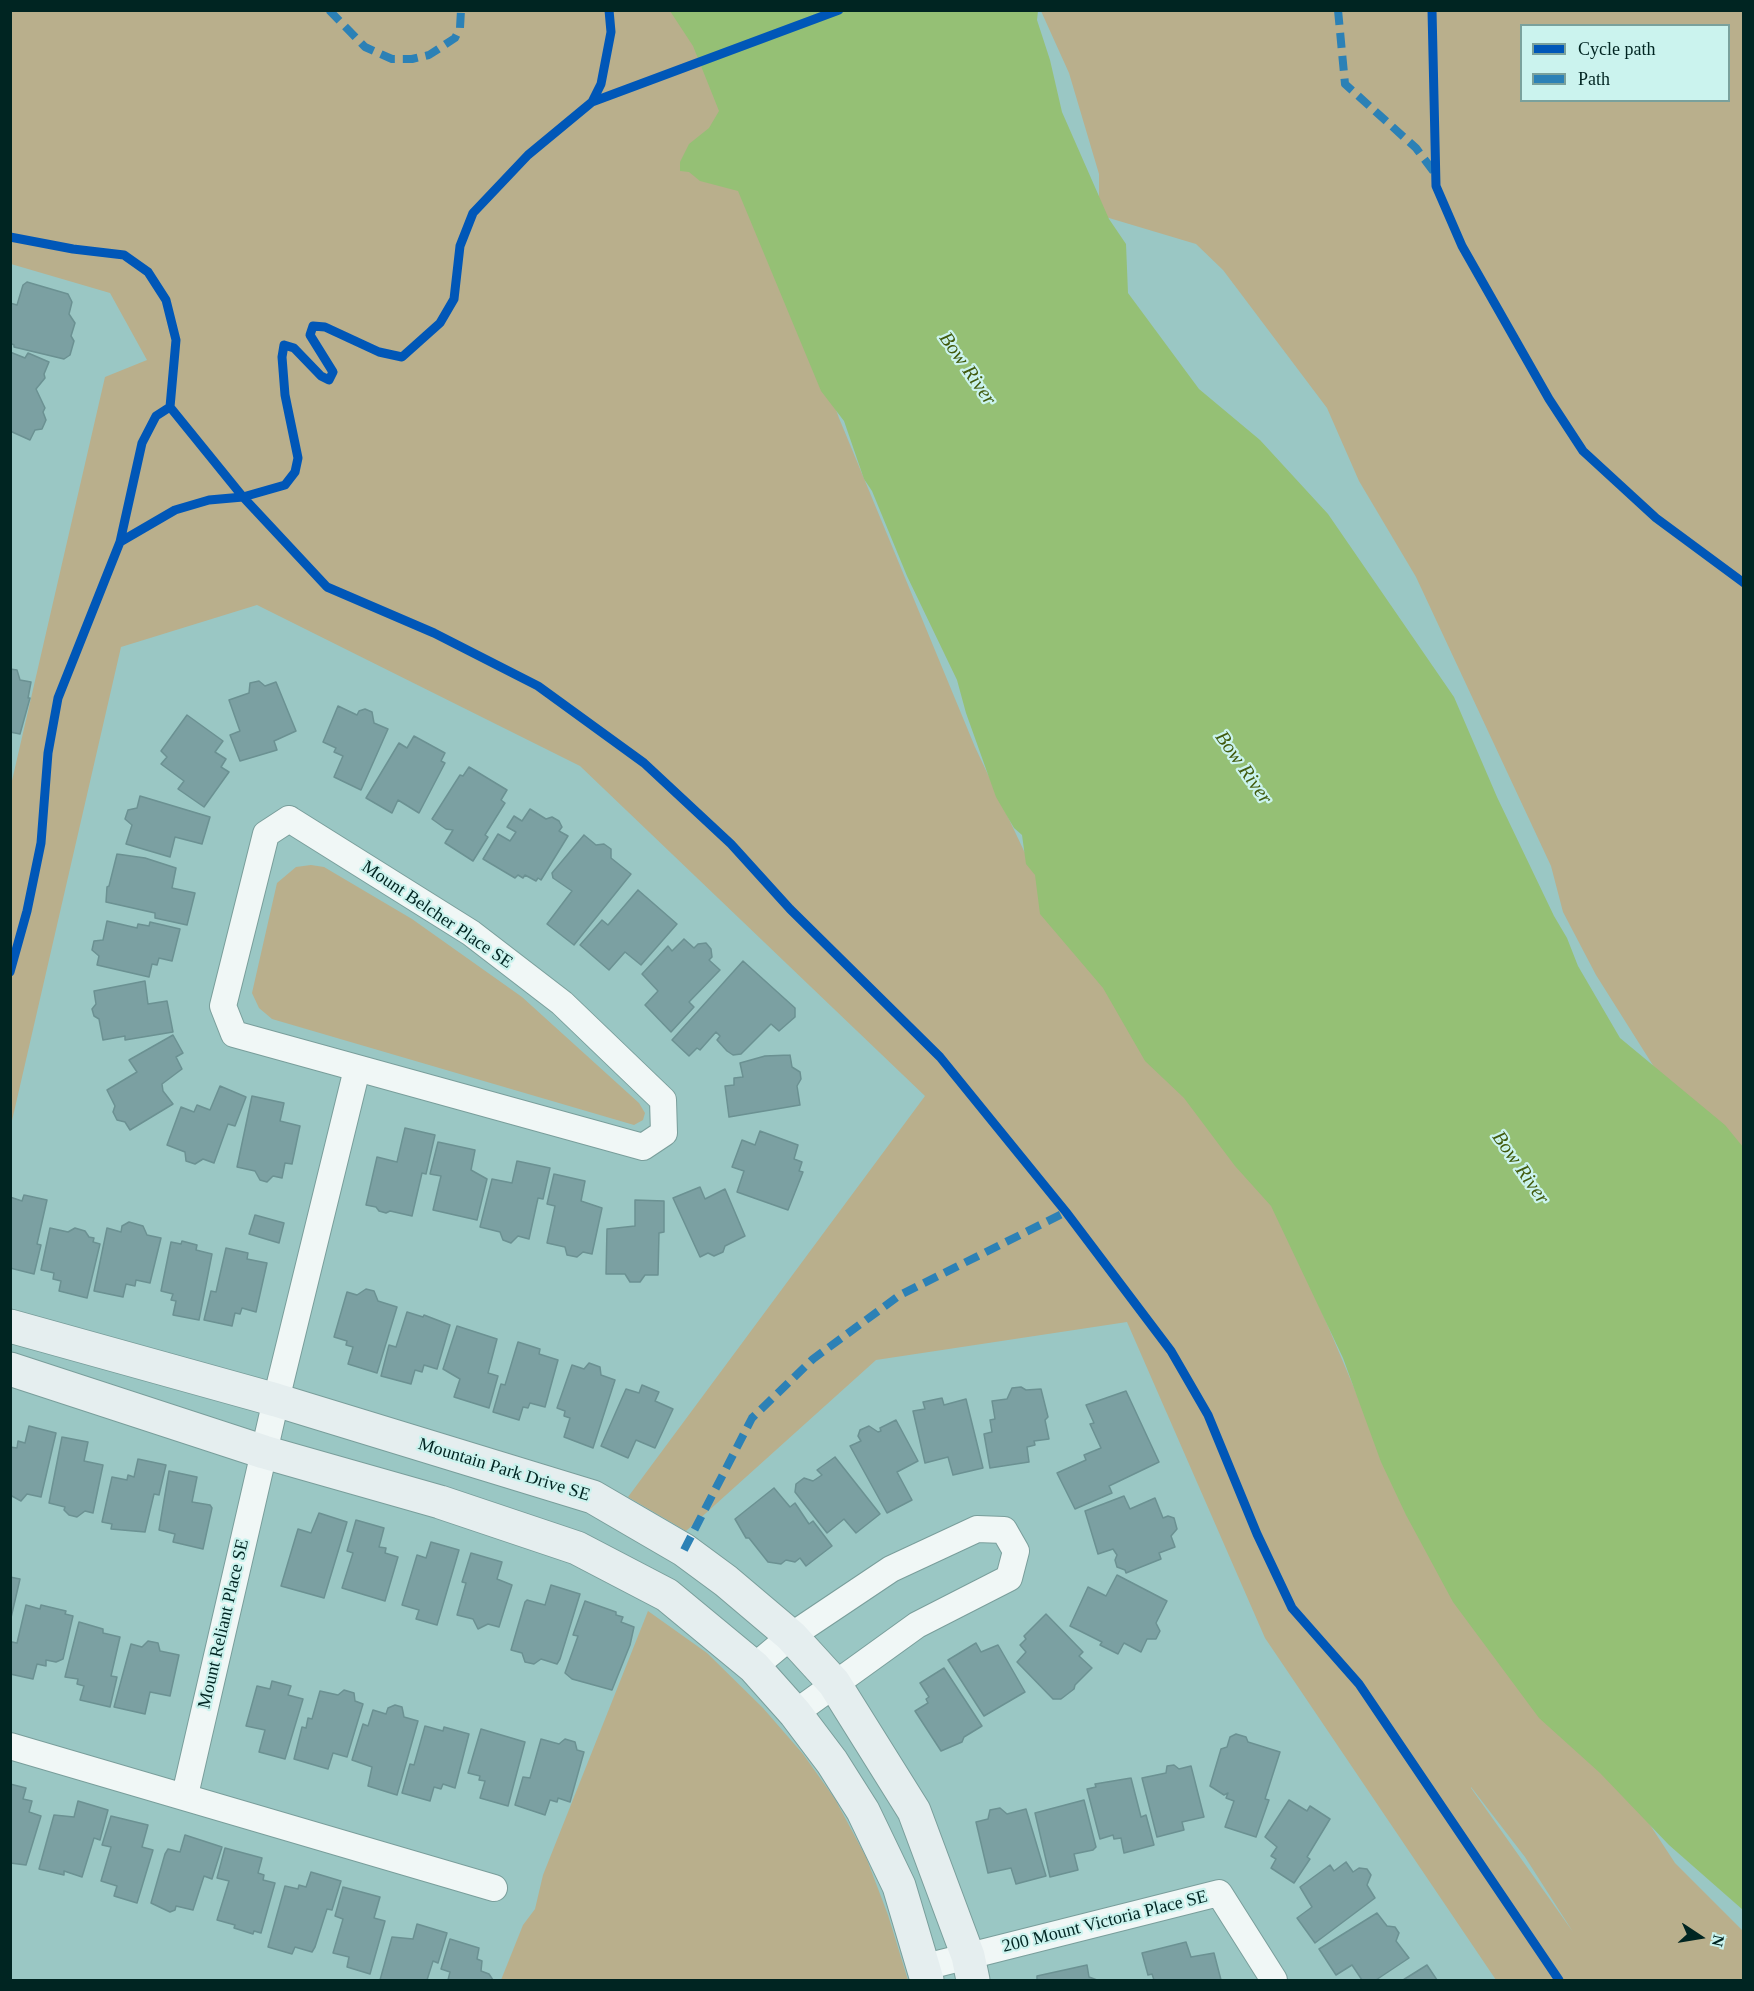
<!DOCTYPE html>
<style>
body{margin:0}
#map{position:relative;width:1754px;height:1991px;overflow:hidden;background:#9ac7c4;font-family:"Times New Roman",serif}
canvas{display:block}
.frame{position:absolute;inset:0;border:12px solid #002522;pointer-events:none}
.legend{position:absolute;left:1520px;top:24px;width:210px;height:78px;box-sizing:border-box;background:#cbf3ee;border:2px solid #7aa19c;margin:0;padding:8px 10px;list-style:none;font-size:18px;color:#002522}
.legend li{display:flex;align-items:center;gap:12px;height:30px}
.legend b{width:30px;border:2px solid #7aa19c}
.north{position:absolute;left:1670px;top:1907px;width:60px;height:60px;-webkit-text-stroke:4px #cbf3ee;paint-order:stroke;rotate:102deg;font-size:16px;font-weight:700;line-height:24px;text-align:center;color:#002522}
.north::after{content:'';display:block;margin:auto;width:21px;height:27px;background:#002522;clip-path:polygon(50% 0,100% 100%,50% 72%,0 100%)}
</style>
<div id="map">
<canvas width="1754" height="1991"></canvas>
<div class="frame"></div>
<ul class="legend">
<li><b style="height:8px;background:#0057b8"></b>Cycle path</li>
<li><b style="height:8px;background:#2c81b6"></b>Path</li>
</ul>
<div class="north">N</div>
</div>
<script>
const context = document.querySelector('canvas').getContext('2d');
context.lineJoin = 'round';
function paint(path, color) {
  context.fillStyle = color;
  context.fill(path, 'evenodd');
}
function poly(rows) {
  const path = new Path2D();
  for (const r of rows) {
    path.moveTo(r[0], r[1]);
    for (let i = 2; i < r.length; i += 2) path.lineTo(r[i], r[i + 1]);
  }
  return path;
}
function stroke(path, color, width, dash) {
  context.strokeStyle = color;
  context.lineWidth = width;
  context.lineCap = dash ? 'butt' : 'round';
  context.setLineDash(dash || []);
  context.stroke(path);
}
function drawText(font, color, halo, rows, align = 'center') {
  context.font = font + ' "Times New Roman",serif';
  context.lineWidth = 4.5;
  context.setLineDash([]);
  context.textBaseline = 'middle';
  context.strokeStyle = halo;
  context.fillStyle = color;
  for (const [text, x, y, turn = 0] of rows) {
    context.save();
    context.translate(x, y);
    context.rotate((+turn || 0) * Math.PI / 180);
    context.textAlign = isNaN(turn) ? turn : align;
    if (halo) context.strokeText(text, 0, 0);
    context.fillText(text, 0, 0);
    context.restore();
  }
}
const green = poly([
 [11,11,689,11,839,418,975,747,1024,851,1082,950,1282,1218,1372,1430,1612,1767,1675,1863,1743,1931,1743,1980,1496,1980,1265,1638,1127,1322,876,1360,686,1531,628,1497,925,1096,580,766,257,605,121,647,11,1125,11,785,105,377,147,360,110,293,11,264],
 [1471,1787,1525,1857,1573,1932,1471,1788],
 [1041,11,1743,11,1743,1208,1596,975,1563,912,1551,866,1416,577,1359,481,1327,408,1223,270,1196,244,1099,215,1099,174,1069,73],
 [1522,26,1728,26,1728,100,1522,100],
 [311,865,324,867,412,919,522,997,639,1103,645,1113,643,1120,634,1125,272,1019,259,1008,252,993,277,883,296,867],
 [648,1611,707,1653,763,1708,803,1754,835,1799,866,1857,888,1915,908,1980,501,1980,523,1925,535,1909,543,1875]
]);
const water = poly([
 [670,11,1038,11,1037,20,1050,60,1062,112,1109,219,1126,244,1128,293,1199,389,1260,440,1328,514,1454,697,1497,797,1554,916,1567,938,1578,966,1620,1038,1725,1125,1743,1147,1743,1910,1669,1845,1600,1773,1539,1718,1453,1602,1406,1515,1381,1462,1343,1358,1271,1206,1235,1166,1184,1098,1145,1061,1103,988,1040,914,1035,875,1026,864,1022,835,1014,828,996,797,966,713,957,680,907,576,872,491,864,479,844,421,821,391,738,191,700,181,689,172,680,171,680,162,689,144,709,128,719,111,693,46]
]);
const building = poly([
 [27,282,68,294,72,302,69,314,75,323,71,336,74,341,70,355,64,359,14,347,14,345,10,343,10,303,17,305,23,285,27,282],
 [10,352,25,358,28,353,49,362,44,374,45,378,36,389,45,408,43,412,46,420,42,429,35,430,30,440,10,431,10,352],
 [10,669,17,670,20,680,31,682,28,698,30,698,20,734,10,732,10,669],
 [259,681,265,686,276,682,296,731,274,741,277,750,240,761,230,735,240,731,229,700,249,693,250,683,259,681],
 [338,706,357,715,359,711,365,709,372,712,374,723,388,729,361,790,334,777,343,756,334,752,336,748,323,742,338,706],
 [187,715,223,741,215,752,226,759,221,767,229,772,204,807,178,789,184,781,161,764,167,757,161,751,187,715],
 [414,736,445,753,441,761,445,763,419,813,398,800,392,813,366,798,399,743,407,748,414,736],
 [469,767,507,790,501,800,505,803,485,835,488,837,473,861,445,843,453,830,446,829,432,819,460,775,463,776,469,767],
 [140,796,210,817,202,844,175,837,170,857,126,844,132,825,125,819,128,810,137,808,140,796],
 [530,809,546,819,552,817,559,821,562,827,559,831,568,836,541,880,538,878,536,881,525,875,523,878,518,875,515,878,483,859,498,834,510,841,516,832,507,827,514,816,522,821,530,809],
 [584,835,596,845,604,844,611,849,611,858,631,874,574,945,547,924,572,891,553,878,552,873,584,835],
 [117,854,145,858,176,868,172,888,195,893,187,925,155,918,155,913,106,902,107,887,109,886,117,854],
 [638,890,677,924,641,965,625,952,609,970,580,945,602,920,608,925,638,890],
 [107,921,137,928,138,924,149,926,150,922,180,929,172,961,159,958,157,965,152,964,149,977,97,965,99,956,92,950,94,941,103,940,107,921],
 [684,939,694,948,698,944,706,943,711,949,712,957,709,960,720,970,689,1002,694,1007,671,1032,645,1005,658,991,642,974,668,946,672,951,684,939],
 [743,961,795,1008,795,1017,779,1031,771,1024,741,1054,733,1055,727,1051,717,1040,720,1036,716,1032,700,1050,697,1048,689,1056,672,1040,743,961],
 [145,981,148,1004,167,1001,173,1032,125,1040,125,1036,103,1040,99,1019,94,1016,92,1009,96,1004,94,991,145,981],
 [173,1035,183,1053,176,1057,182,1069,162,1084,163,1091,173,1104,130,1130,125,1122,117,1120,113,1112,115,1106,107,1090,137,1072,129,1060,173,1035],
 [790,1055,792,1067,800,1072,801,1079,797,1086,800,1105,729,1117,725,1086,734,1085,734,1078,743,1077,740,1063,765,1056,790,1055],
 [220,1086,246,1097,235,1126,228,1124,214,1163,203,1159,195,1164,186,1161,185,1152,167,1145,181,1107,194,1112,197,1105,210,1110,220,1086],
 [252,1096,284,1103,280,1121,300,1126,292,1164,285,1163,282,1178,273,1176,267,1182,260,1180,255,1171,237,1167,252,1096],
 [405,1128,435,1135,426,1174,422,1173,412,1216,390,1211,386,1213,379,1211,376,1207,366,1205,377,1157,397,1162,405,1128],
 [760,1131,798,1145,794,1159,802,1162,799,1171,803,1172,788,1210,737,1192,744,1171,732,1167,742,1140,755,1145,760,1131],
 [438,1142,475,1150,471,1170,487,1179,477,1220,433,1210,441,1176,430,1174,438,1142],
 [517,1161,550,1168,543,1199,538,1198,529,1239,518,1236,511,1243,503,1240,500,1232,480,1227,492,1179,512,1183,517,1161],
 [554,1174,585,1181,581,1201,602,1208,592,1254,583,1252,577,1257,567,1255,565,1247,547,1243,555,1206,547,1204,554,1174],
 [700,1187,705,1199,725,1189,745,1236,725,1246,723,1252,714,1256,708,1253,700,1257,673,1198,700,1187],
 [24,1195,47,1200,37,1244,41,1245,34,1274,10,1268,10,1197,22,1201,24,1195],
 [635,1200,664,1201,664,1232,659,1233,658,1275,645,1275,640,1282,630,1282,625,1274,606,1274,607,1229,635,1226,635,1200],
 [255,1215,284,1223,279,1243,249,1234,255,1215],
 [129,1222,143,1226,147,1235,161,1238,150,1283,136,1280,135,1286,126,1284,123,1297,94,1291,107,1228,121,1232,122,1226,129,1222],
 [50,1228,68,1232,75,1228,85,1231,89,1237,94,1238,93,1242,100,1244,87,1298,59,1291,61,1281,53,1279,54,1273,41,1270,50,1228],
 [182,1241,197,1245,196,1250,212,1254,199,1320,173,1315,176,1301,171,1300,173,1294,161,1291,171,1242,181,1244,182,1241],
 [226,1248,248,1253,247,1259,267,1263,256,1312,242,1308,240,1314,235,1313,232,1326,204,1320,211,1291,216,1292,226,1248],
 [366,1289,374,1291,378,1301,397,1307,377,1373,348,1364,353,1347,346,1345,347,1341,334,1337,347,1292,357,1295,366,1289],
 [407,1312,423,1317,424,1315,450,1325,437,1369,424,1365,422,1372,415,1370,411,1384,381,1376,389,1345,396,1347,407,1312],
 [457,1326,497,1339,488,1373,498,1376,489,1408,454,1397,460,1379,443,1369,457,1326],
 [518,1342,540,1349,539,1354,558,1360,545,1407,530,1403,528,1408,523,1407,519,1420,493,1412,501,1384,505,1385,518,1342],
 [589,1363,600,1367,601,1375,615,1380,593,1448,564,1437,570,1418,564,1416,565,1411,557,1408,572,1365,584,1369,589,1363],
 [642,1385,659,1392,655,1401,673,1409,655,1448,636,1440,628,1458,601,1446,626,1389,639,1393,642,1385],
 [1021,1387,1026,1390,1041,1389,1048,1417,1045,1420,1049,1439,1034,1441,1035,1445,1027,1447,1029,1462,990,1468,984,1434,992,1432,990,1420,995,1419,992,1401,1007,1399,1012,1388,1021,1387],
 [1126,1391,1159,1462,1109,1486,1112,1493,1075,1509,1057,1473,1086,1460,1084,1455,1101,1448,1090,1424,1094,1423,1086,1405,1126,1391],
 [942,1398,944,1405,966,1399,983,1468,953,1475,948,1457,925,1463,913,1411,925,1409,923,1402,942,1398],
 [896,1420,918,1461,897,1472,912,1500,887,1513,850,1446,861,1441,858,1436,860,1430,869,1426,878,1432,881,1431,880,1428,896,1420],
 [29,1426,56,1433,41,1497,27,1494,21,1501,10,1495,10,1447,17,1448,18,1441,25,1443,29,1426],
 [62,1437,88,1442,84,1461,103,1465,93,1513,85,1511,77,1517,69,1515,64,1510,65,1507,49,1503,62,1437],
 [835,1457,880,1514,856,1533,844,1519,827,1533,795,1492,796,1484,804,1478,813,1481,822,1475,817,1470,835,1457],
 [138,1459,166,1465,159,1495,154,1494,145,1532,111,1529,112,1524,102,1522,112,1477,127,1480,128,1475,134,1477,138,1459],
 [169,1471,197,1477,192,1502,210,1505,212,1508,203,1549,173,1542,175,1534,159,1530,169,1471],
 [774,1488,790,1507,795,1503,809,1524,813,1521,832,1546,806,1566,800,1558,795,1562,786,1560,781,1564,768,1562,749,1538,746,1538,735,1519,774,1488],
 [1124,1496,1130,1509,1155,1498,1163,1518,1168,1516,1174,1518,1177,1529,1171,1536,1175,1547,1159,1553,1161,1559,1126,1573,1125,1570,1117,1567,1115,1560,1117,1555,1113,1549,1098,1554,1085,1511,1124,1496],
 [319,1513,347,1522,324,1598,281,1586,298,1529,311,1533,319,1513],
 [356,1520,384,1528,379,1547,386,1548,385,1553,398,1557,385,1601,342,1588,353,1553,347,1551,356,1520],
 [431,1542,459,1550,437,1625,416,1619,419,1610,402,1605,417,1555,426,1558,431,1542],
 [471,1553,502,1562,497,1579,512,1585,499,1627,488,1624,478,1629,473,1619,457,1615,466,1583,462,1582,471,1553],
 [1117,1575,1167,1601,1156,1623,1160,1631,1156,1639,1147,1639,1141,1652,1124,1643,1118,1654,1100,1645,1102,1642,1070,1626,1088,1587,1106,1596,1117,1575],
 [10,1577,20,1579,10,1622,10,1577],
 [551,1585,580,1594,560,1659,557,1664,541,1659,534,1664,525,1662,522,1653,511,1650,525,1602,527,1600,545,1605,551,1585],
 [585,1601,616,1612,616,1615,623,1617,621,1622,634,1627,630,1645,612,1690,572,1679,565,1673,578,1636,573,1635,585,1601],
 [26,1605,40,1609,41,1605,66,1611,65,1614,73,1616,63,1659,56,1662,46,1660,46,1666,37,1664,33,1679,10,1674,10,1646,12,1642,17,1643,26,1605],
 [1046,1614,1083,1652,1079,1656,1092,1668,1075,1685,1074,1689,1061,1699,1053,1699,1017,1662,1026,1652,1020,1645,1026,1639,1024,1636,1046,1614],
 [79,1622,103,1629,103,1633,120,1637,111,1676,117,1677,110,1707,80,1700,84,1686,77,1684,78,1679,65,1677,79,1622],
 [148,1641,158,1643,160,1651,179,1655,170,1696,150,1692,145,1714,114,1707,131,1644,142,1647,148,1641],
 [976,1643,981,1652,998,1645,1025,1692,984,1716,948,1660,976,1643],
 [944,1668,982,1726,964,1737,962,1742,941,1751,915,1711,928,1703,926,1699,929,1697,920,1683,944,1668],
 [272,1681,291,1686,288,1695,303,1699,285,1759,259,1752,265,1730,246,1726,257,1686,270,1689,272,1681],
 [344,1690,354,1693,355,1701,363,1704,347,1757,333,1753,328,1769,294,1759,302,1727,306,1728,308,1718,312,1719,320,1691,338,1695,344,1690],
 [395,1705,402,1707,404,1717,418,1721,397,1795,368,1786,372,1767,352,1760,363,1724,368,1726,373,1710,386,1714,388,1708,395,1705],
 [425,1726,443,1731,444,1727,469,1734,455,1788,443,1784,441,1789,434,1787,430,1801,402,1793,410,1764,414,1765,425,1726],
 [481,1729,525,1742,508,1806,480,1798,485,1781,479,1780,480,1776,468,1773,481,1729],
 [1236,1734,1246,1737,1248,1742,1280,1752,1265,1799,1269,1800,1256,1837,1225,1827,1234,1801,1226,1798,1228,1793,1224,1795,1210,1786,1221,1749,1227,1747,1230,1737,1236,1734],
 [541,1739,559,1744,565,1739,575,1742,577,1750,584,1752,570,1802,558,1798,557,1802,550,1800,545,1815,515,1805,523,1777,530,1778,541,1739],
 [1174,1765,1179,1769,1191,1766,1204,1817,1182,1822,1184,1830,1157,1837,1142,1778,1166,1773,1167,1766,1174,1765],
 [1131,1778,1141,1817,1146,1815,1154,1845,1124,1853,1121,1838,1114,1839,1113,1835,1100,1839,1087,1789,1096,1787,1095,1784,1131,1778],
 [10,1784,26,1788,23,1799,32,1801,29,1812,41,1816,26,1865,10,1863,10,1784],
 [1084,1800,1096,1847,1093,1850,1074,1854,1078,1870,1050,1877,1035,1813,1084,1800],
 [1289,1800,1307,1811,1310,1806,1330,1819,1307,1857,1310,1859,1294,1883,1271,1868,1276,1859,1271,1856,1277,1847,1265,1837,1289,1800],
 [78,1801,108,1810,100,1840,94,1838,82,1877,64,1871,64,1875,39,1869,54,1815,74,1817,78,1801],
 [1000,1808,1007,1814,1026,1809,1046,1876,1016,1884,1011,1868,988,1873,976,1822,988,1819,990,1810,1000,1808],
 [111,1816,148,1825,142,1847,153,1850,137,1903,114,1896,117,1886,101,1881,111,1847,102,1845,111,1816],
 [185,1835,222,1847,212,1879,204,1876,193,1910,176,1906,175,1910,170,1912,151,1903,165,1854,168,1849,180,1852,185,1835],
 [225,1848,262,1858,258,1873,264,1875,263,1880,275,1883,261,1933,254,1931,253,1934,234,1928,235,1925,217,1920,229,1881,217,1878,225,1848],
 [1346,1862,1353,1872,1359,1868,1367,1869,1371,1875,1367,1885,1375,1898,1315,1943,1297,1918,1312,1907,1300,1887,1330,1865,1334,1871,1346,1862],
 [311,1872,341,1881,332,1910,327,1909,315,1947,312,1952,295,1947,292,1954,268,1947,285,1886,298,1889,299,1885,306,1887,311,1872],
 [343,1887,380,1897,374,1918,385,1921,370,1974,347,1967,349,1957,333,1953,343,1919,335,1916,343,1887],
 [1377,1913,1387,1926,1395,1927,1399,1933,1396,1941,1409,1958,1376,1980,1362,1980,1352,1965,1336,1975,1319,1949,1377,1913],
 [417,1924,447,1933,438,1963,433,1961,427,1980,380,1980,392,1937,413,1939,417,1924],
 [450,1939,479,1948,477,1959,482,1961,481,1971,489,1974,493,1980,448,1980,450,1972,441,1969,450,1939],
 [1186,1942,1191,1957,1214,1953,1221,1980,1154,1980,1152,1974,1148,1975,1142,1953,1186,1942],
 [1087,1965,1089,1977,1097,1980,1037,1980,1037,1976,1087,1965],
 [1427,1965,1437,1980,1403,1980,1427,1965]
]);
const street = poly([
 [289,819,471,933,562,1003,663,1100,664,1133,643,1147,234,1034,223,1006,266,834,289,819],
 [754,1667,791,1636,891,1569,977,1529,1004,1530,1016,1551,1009,1578,917,1625,795,1713],
 [10,1746,494,1888],
 [185,1795,276,1400,357,1069],
 [925,1967,1219,1893,1274,1980]
]);
const secondary = poly([
 [10,1326,276,1400,593,1497,684,1550,726,1581,791,1636,834,1683,914,1811,968,1956,973,1980],
 [10,1369,264,1452,440,1502,577,1548,667,1595,754,1667,795,1713,832,1762,863,1811,899,1886,927,1980]
]);
const quiet = poly([
 [329,10,365,47,392,59,412,59,429,55,455,38,460,28,461,10],
 [1338,10,1345,84,1416,148,1434,172],
 [684,1550,752,1418,813,1359,900,1295,1066,1212]
]);
const cycleway = poly([
 [1432,10,1436,186,1462,246,1549,399,1583,451,1656,518,1744,583],
 [592,102,601,84,611,32,609,10],
 [10,237,73,249,124,255,148,272,166,300,176,340,170,407,243,497,327,587,434,633,538,686,644,763,731,844,790,909,940,1057,1066,1212,1171,1351,1208,1415,1257,1534,1292,1608,1359,1684,1559,1980],
 [120,542,142,443,156,416,170,407],
 [10,972,27,911,41,843,48,753,58,698,120,542,175,510,209,500,243,497,285,485,295,472,298,458,285,395,282,357,284,345,294,348,321,376,329,380,333,372,310,335,313,326,325,327,379,352,402,357,440,323,454,299,460,246,473,213,528,155,592,102,839,10]
]);
const streetNames = [
 ["Mount Belcher Place SE",437,915,34],
 ["Mountain Park Drive SE",504,1470,17],
 ["Mount Reliant Place SE",224,1624,-77],
 ["200 Mount Victoria Place SE",1105,1922,-14]
];
const waterNames = [
 ["Bow River",967,369,55],
 ["Bow River",1243,768,55],
 ["Bow River",1520,1168,55]
];
paint(green, '#b9af8c');
paint(water, '#95c075');
paint(building, '#7ba0a2');
stroke(building, '#6b9192', 1.5);
stroke(street, '#799e9b', 28);
stroke(secondary, '#799e9b', 35);
stroke(street, '#f0f7f6', 26);
stroke(secondary, '#e5eeef', 33);
stroke(quiet, '#2c81b6', 8, [15, 8]);
stroke(cycleway, '#0057b8', 9);
drawText('18px', '#002522', '#cbf3ee', streetNames);
drawText('italic 20px', '#405a0d', '#cbf3ee', waterNames);
</script>
